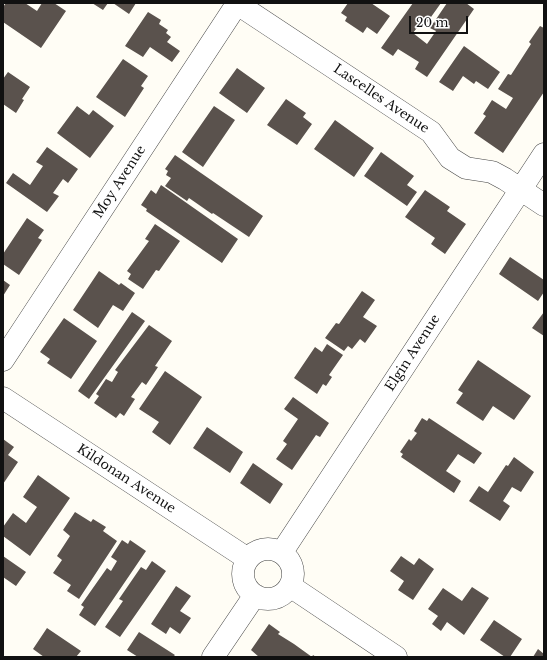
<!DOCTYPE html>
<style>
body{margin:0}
#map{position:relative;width:547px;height:660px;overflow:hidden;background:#fffdf5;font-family:"Libre Baskerville",serif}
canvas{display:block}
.frame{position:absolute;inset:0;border:4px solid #111;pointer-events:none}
.scale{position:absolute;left:409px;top:16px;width:59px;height:18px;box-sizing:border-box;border:2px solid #111;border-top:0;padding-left:5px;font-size:12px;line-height:14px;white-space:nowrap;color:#111;-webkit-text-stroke:3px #fff;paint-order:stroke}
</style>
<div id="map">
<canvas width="547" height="660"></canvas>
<div class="frame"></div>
<div class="scale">20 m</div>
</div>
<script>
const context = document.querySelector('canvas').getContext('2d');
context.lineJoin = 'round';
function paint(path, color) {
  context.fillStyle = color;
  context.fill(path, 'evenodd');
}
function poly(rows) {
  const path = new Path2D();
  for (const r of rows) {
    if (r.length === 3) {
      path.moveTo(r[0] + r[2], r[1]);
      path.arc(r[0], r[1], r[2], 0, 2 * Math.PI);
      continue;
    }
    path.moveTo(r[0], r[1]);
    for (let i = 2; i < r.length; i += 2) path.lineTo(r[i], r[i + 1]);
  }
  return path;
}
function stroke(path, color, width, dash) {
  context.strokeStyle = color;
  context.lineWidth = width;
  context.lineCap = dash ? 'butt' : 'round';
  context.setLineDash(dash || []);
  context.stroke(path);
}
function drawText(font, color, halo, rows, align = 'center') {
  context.font = font + ' "Libre Baskerville",serif';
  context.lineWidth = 4;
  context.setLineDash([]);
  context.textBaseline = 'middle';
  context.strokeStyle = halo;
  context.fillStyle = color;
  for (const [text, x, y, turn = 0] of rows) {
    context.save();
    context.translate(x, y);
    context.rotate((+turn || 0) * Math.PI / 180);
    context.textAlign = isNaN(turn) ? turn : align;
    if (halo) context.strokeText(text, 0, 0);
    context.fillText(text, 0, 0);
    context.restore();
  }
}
const building = poly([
 [6,3,25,3,37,11,42,3,54,3,66,11,41,48,3,22,3,7],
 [92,3,108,3,103,10],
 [113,3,136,3,129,14],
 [348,3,371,3,390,16,377,34,367,27,363,33,345,21,347,17,341,13],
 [413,3,441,3,426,24,422,21,413,33,427,44,436,31,430,28,447,3,466,3,474,9,427,77,415,69,419,62,398,49,393,56,381,48],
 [148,12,161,20,159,24,168,30,166,33,171,37,167,42,180,51,172,62,150,47,143,57,125,46],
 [540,26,544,28,544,92,503,153,474,133,486,116,483,114,492,100,506,109,513,98,498,89,508,74,511,75,531,44,529,42],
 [464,46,500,72,488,89,476,81,474,84,463,76,453,91,439,82],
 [123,59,148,76,141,86,144,88,125,117,96,97],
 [237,68,265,88,247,113,219,93],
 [8,72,30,87,22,99,24,100,16,113,3,104,3,79],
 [286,99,306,113,303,117,312,124,297,145,267,125],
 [77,106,89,115,93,110,114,126,90,158,57,133],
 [214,106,235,120,203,167,182,152],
 [335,120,374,148,354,177,314,149],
 [47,147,78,169,68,183,63,179,53,193,59,196,47,212,6,183,13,173,30,185,43,166,36,162],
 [381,152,414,176,407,185,417,192,407,206,364,176],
 [175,155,263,216,249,237,213,213,212,214,189,198,187,201,165,186,171,178,166,175,168,171,165,169],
 [161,185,238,239,222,263,146,211,147,209,141,205,151,190,156,194],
 [425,190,450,207,447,211,466,224,445,254,431,244,435,238,405,217],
 [27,218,44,230,38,238,42,240,19,275,3,264,3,254],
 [155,224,180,241,159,271,156,270,143,289,128,279,131,274,127,271,149,241,145,239],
 [510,257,544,280,544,292,538,301,499,274],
 [99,271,119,285,121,283,135,293,123,311,113,305,98,328,73,310],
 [3,280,10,285,3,296],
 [362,291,375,300,363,317,377,326,365,343,360,339,352,349,348,346,344,351,325,338,336,323,339,324],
 [132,312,145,321,89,399,78,391],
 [544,312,544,336,532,328],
 [64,318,97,341,71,379,47,363,50,359,40,352],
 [149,325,172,341,155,366,158,367,146,385,142,382,131,397,135,399,124,416,120,413,116,418,94,403,99,396,96,394,106,379,112,382,118,372,115,370],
 [327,344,343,355,329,375,332,377,326,386,323,384,317,394,294,378,315,347,322,352],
 [478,360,531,396,514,420,493,406,483,421,456,403,463,393,458,390],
 [165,371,202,397,170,445,152,432,159,422,139,409],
 [293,397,329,423,320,437,316,435,292,470,276,459,287,444,283,441,298,419,284,409],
 [422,418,427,421,429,418,482,453,474,464,458,454,446,471,461,481,454,493,401,457,403,454,400,452,409,439,411,441,417,433,414,431],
 [207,427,243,452,230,473,193,448],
 [3,439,14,447,8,455,18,462,3,484],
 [514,457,534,472,521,492,512,487,503,501,510,506,500,521,469,501,479,486,488,492,506,465,508,466],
 [253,463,283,484,270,504,240,483],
 [38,475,70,498,30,556,3,536,3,527,13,513,26,523,37,507,23,497],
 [75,512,91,522,93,519,106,527,103,531,117,541,79,599,67,591,71,585,53,573,62,560,57,556,70,536,63,530],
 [122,540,128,544,130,540,146,551,95,626,79,615,84,607,81,605,107,568,111,571,117,561,111,557],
 [3,556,26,572,16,586,3,577],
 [401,556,414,565,419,558,434,569,413,600,398,590,404,581,390,571],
 [152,561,166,571,120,637,105,627,123,601,119,599,141,567,146,570],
 [176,586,191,596,180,611,191,618,180,634,170,627,166,634,151,624],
 [472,587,489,598,464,635,447,622,441,631,432,624,438,616,428,609,443,588,462,601],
 [494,620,522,639,510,657,505,657,480,640],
 [269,624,280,632,278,634,294,644,312,657,313,655,316,657,259,657,251,650],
 [47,628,81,651,76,657,44,657,33,649],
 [139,632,175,655,173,657,138,657,127,650],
 [538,649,544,654,544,657,533,657]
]);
const minor = poly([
 [236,3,431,132,450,158,466,168,492,172,505,179,544,205],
 [3,360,237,4],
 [3,398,248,559],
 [268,574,25],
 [282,552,544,154],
 [290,586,396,657],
 [213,657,255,595]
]);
const streetNames = [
 ["Lascelles Avenue",381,99,34],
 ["Moy Avenue",120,182,-57],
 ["Elgin Avenue",413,353,-57],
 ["Kildonan Avenue",126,479,33]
];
paint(building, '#5a524d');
stroke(minor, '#444', 23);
stroke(minor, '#fff', 22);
drawText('13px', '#111', '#fff', streetNames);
</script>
